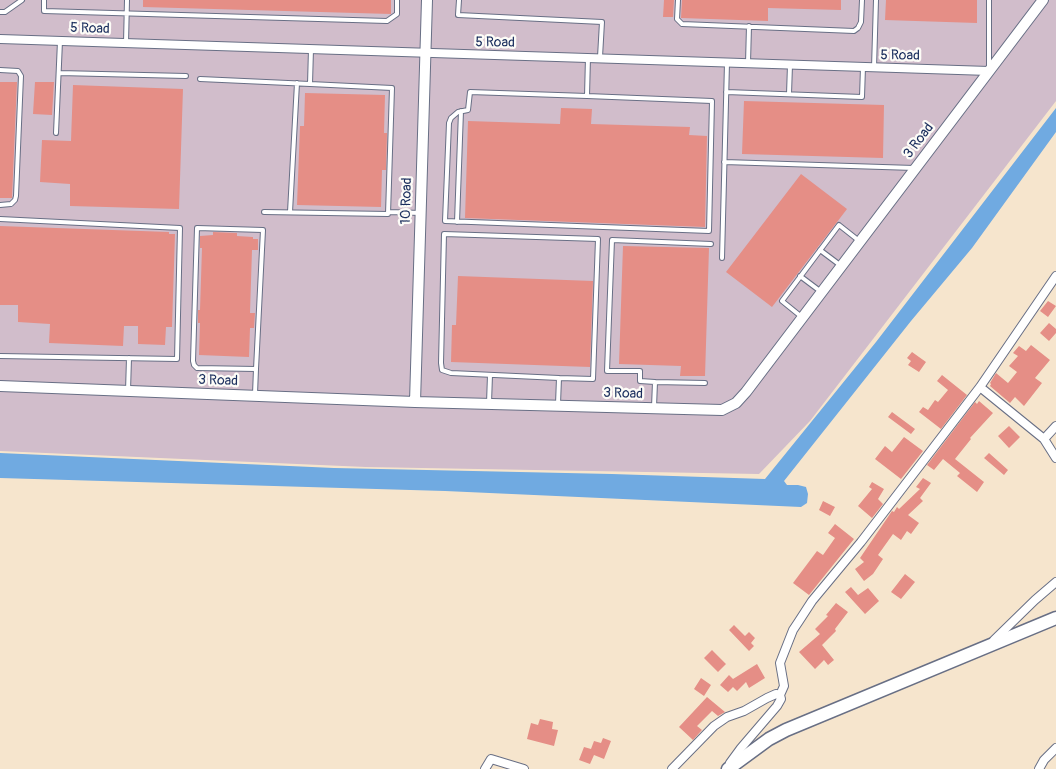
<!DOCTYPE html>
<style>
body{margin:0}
canvas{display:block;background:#f6e5cd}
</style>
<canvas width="1056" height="769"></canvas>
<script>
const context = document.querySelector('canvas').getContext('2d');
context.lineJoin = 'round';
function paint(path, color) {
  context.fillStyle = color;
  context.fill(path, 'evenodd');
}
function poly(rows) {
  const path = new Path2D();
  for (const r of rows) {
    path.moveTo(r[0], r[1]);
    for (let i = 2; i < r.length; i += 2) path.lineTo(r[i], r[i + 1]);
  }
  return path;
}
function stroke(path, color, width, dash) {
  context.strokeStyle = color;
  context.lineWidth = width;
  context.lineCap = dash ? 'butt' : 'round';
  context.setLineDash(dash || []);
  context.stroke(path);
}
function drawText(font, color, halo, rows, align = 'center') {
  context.font = font + ' Pangolin,sans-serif';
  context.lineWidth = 4.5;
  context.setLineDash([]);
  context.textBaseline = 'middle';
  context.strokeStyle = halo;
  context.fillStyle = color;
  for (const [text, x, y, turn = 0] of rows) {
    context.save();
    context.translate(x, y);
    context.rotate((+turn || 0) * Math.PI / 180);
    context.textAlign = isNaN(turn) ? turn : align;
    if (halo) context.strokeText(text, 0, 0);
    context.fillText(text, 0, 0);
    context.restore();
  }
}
const industrial = poly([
 [0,0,1056,0,1056,101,810,421,759,474,366,467,0,451]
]);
const water = poly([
 [1056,108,1056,132,972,248,911,321,784,481,787,485,798,485,806,487,808,494,807,503,801,507,445,491,0,478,0,453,334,468,612,474,765,479,876,342]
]);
const building = poly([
 [143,0,391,0,391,14,143,7],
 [664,0,674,0,673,17,663,17],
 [682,0,841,0,841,10,768,8,768,21,681,18],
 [886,0,977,0,977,23,885,20],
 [0,82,17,82,12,198,0,198],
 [35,82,54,82,52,115,33,114],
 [73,85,183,89,179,209,70,206,70,184,40,182,42,140,71,141],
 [305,93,385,95,384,133,387,133,386,170,382,170,381,207,297,205,300,126,304,126],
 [744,101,884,105,883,158,742,154],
 [561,108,592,109,591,124,690,127,689,135,707,136,705,227,465,218,468,121,560,124],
 [801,174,847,209,772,307,726,272],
 [0,226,169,232,169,234,175,234,172,327,166,327,165,345,138,344,138,326,124,326,123,346,49,343,50,324,18,322,18,305,0,305],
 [213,232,237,233,237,236,253,237,253,239,258,239,258,250,252,250,250,313,255,313,254,328,250,328,249,357,199,355,200,323,198,323,198,310,200,310,202,248,200,248,200,236,213,235],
 [623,246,709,248,705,376,680,376,681,366,619,364],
 [458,276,593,281,590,367,451,362,452,325,456,325],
 [1048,301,1056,306,1048,317,1040,311],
 [1049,323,1056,329,1056,333,1049,341,1040,333],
 [1031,345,1050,360,1035,378,1042,383,1024,406,1015,397,1010,403,990,386,991,384,990,383,996,373,1008,383,1017,372,1009,366,1018,356,1013,353,1019,346,1026,351],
 [912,352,926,362,919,372,908,365,911,361,907,358],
 [942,375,967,395,941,429,919,412,923,407,928,410,935,400,938,402,948,390,937,381],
 [979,401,993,413,970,438,971,439,955,459,984,482,977,492,957,476,960,473,943,459,934,470,927,465,975,402,977,404],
 [892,412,915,429,911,434,888,417],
 [1009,426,1020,437,1009,448,998,436],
 [904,437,923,451,901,479,875,459,885,446,892,452],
 [989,453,1008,470,1004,475,984,458],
 [923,478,931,483,920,498,923,501,908,515,919,523,911,534,907,531,901,540,893,534,878,555,883,559,873,574,864,581,855,569,864,562,860,558,892,511,894,512,897,507,899,509,920,489,916,487],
 [872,482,884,489,878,499,883,504,872,518,858,506,872,489,869,487],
 [823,501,835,507,830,516,819,510],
 [835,524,854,539,809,595,793,583,817,551,823,555,835,538,828,533],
 [905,574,915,582,901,599,891,592],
 [851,587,858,595,868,588,879,601,865,614,845,592],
 [836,603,848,612,835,629,836,631,822,645,834,660,828,665,824,660,815,669,799,652,820,634,815,629,828,616,826,615],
 [734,625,745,636,749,632,755,638,751,643,754,646,749,651,729,630],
 [712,650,726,664,718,672,704,658],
 [757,664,765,678,749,688,746,682,737,691,733,687,728,692,720,685,729,675,733,679],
 [701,678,711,685,704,696,694,689],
 [707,697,725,712,718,716,712,711,697,726,702,730,693,740,679,727],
 [540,719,553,722,552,729,558,730,554,746,527,739,531,723,538,725],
 [603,738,611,741,604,759,594,755,590,764,579,760,584,747,591,749,594,741,601,743]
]);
const service = poly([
 [44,0,44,11,387,21,397,14,397,0],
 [459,0,458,15,602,22,600,57],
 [678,0,677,19,682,24,854,31,858,28,861,22,862,0],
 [0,12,5,12,22,0],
 [126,43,127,0],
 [748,63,749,26],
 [989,66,989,0],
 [874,68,876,0],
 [0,70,18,71,21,76,16,196,15,200,11,204,0,205],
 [59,73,186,76],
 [200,79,310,84,311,49],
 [726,92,862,97,863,67],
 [789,94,790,65],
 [587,96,712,101,709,231,445,221,449,123,451,118,458,112,468,110,470,92,587,96,588,57],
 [56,133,60,41],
 [724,162,914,168],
 [264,212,388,214,392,88,310,84],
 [290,212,297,83],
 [388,212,421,213],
 [0,219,180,228,177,359,0,356],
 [457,222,461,111],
 [820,250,840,265],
 [722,258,727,63],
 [800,276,820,291],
 [803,318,782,301,839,225,858,240],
 [655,382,640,381,640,371,607,371,612,240,711,244],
 [128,391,129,358],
 [255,394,256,369,263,230,197,228,193,361,194,365,197,368,256,369],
 [489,403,490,375],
 [558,404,559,378,593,379,598,239,444,234,441,363,442,370,451,373,559,378],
 [654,407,655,382,705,383]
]);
const minor = poly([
 [0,39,989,71],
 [980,387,1044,439,1056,458],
 [1044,439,1056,426],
 [994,640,1035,600,1056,582],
 [780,695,784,686,780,663,793,630,799,621,812,601,861,542,980,387,1056,276],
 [485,769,491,759,524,769],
 [672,769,714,726,727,717,744,711,767,698,776,694,780,695,781,699,777,706,741,748,730,763],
 [1039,769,1044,760,1056,748]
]);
const tertiary = poly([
 [0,386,415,402,722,410,736,403,746,392,1043,0],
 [415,402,427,0]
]);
const primary = poly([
 [728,769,769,739,786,730,1056,618]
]);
const streetNames = [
 ["5 Road",90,29,2],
 ["5 Road",495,43,1],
 ["5 Road",900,56,1],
 ["3 Road",919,141,-53],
 ["10 Road",407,201,-88],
 ["3 Road",218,381,2],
 ["3 Road",623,394,2]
];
paint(industrial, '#d1bdcb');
paint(water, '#70aae1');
paint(building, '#e58e86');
stroke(service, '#686f85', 6);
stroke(minor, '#686f85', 10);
stroke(tertiary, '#686f85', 12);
stroke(primary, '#686f85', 15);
stroke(service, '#fff', 4);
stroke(minor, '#fff', 8);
stroke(tertiary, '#fff', 10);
stroke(primary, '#fff', 12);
drawText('14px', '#1b2f5e', '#fdfcf7', streetNames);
</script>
